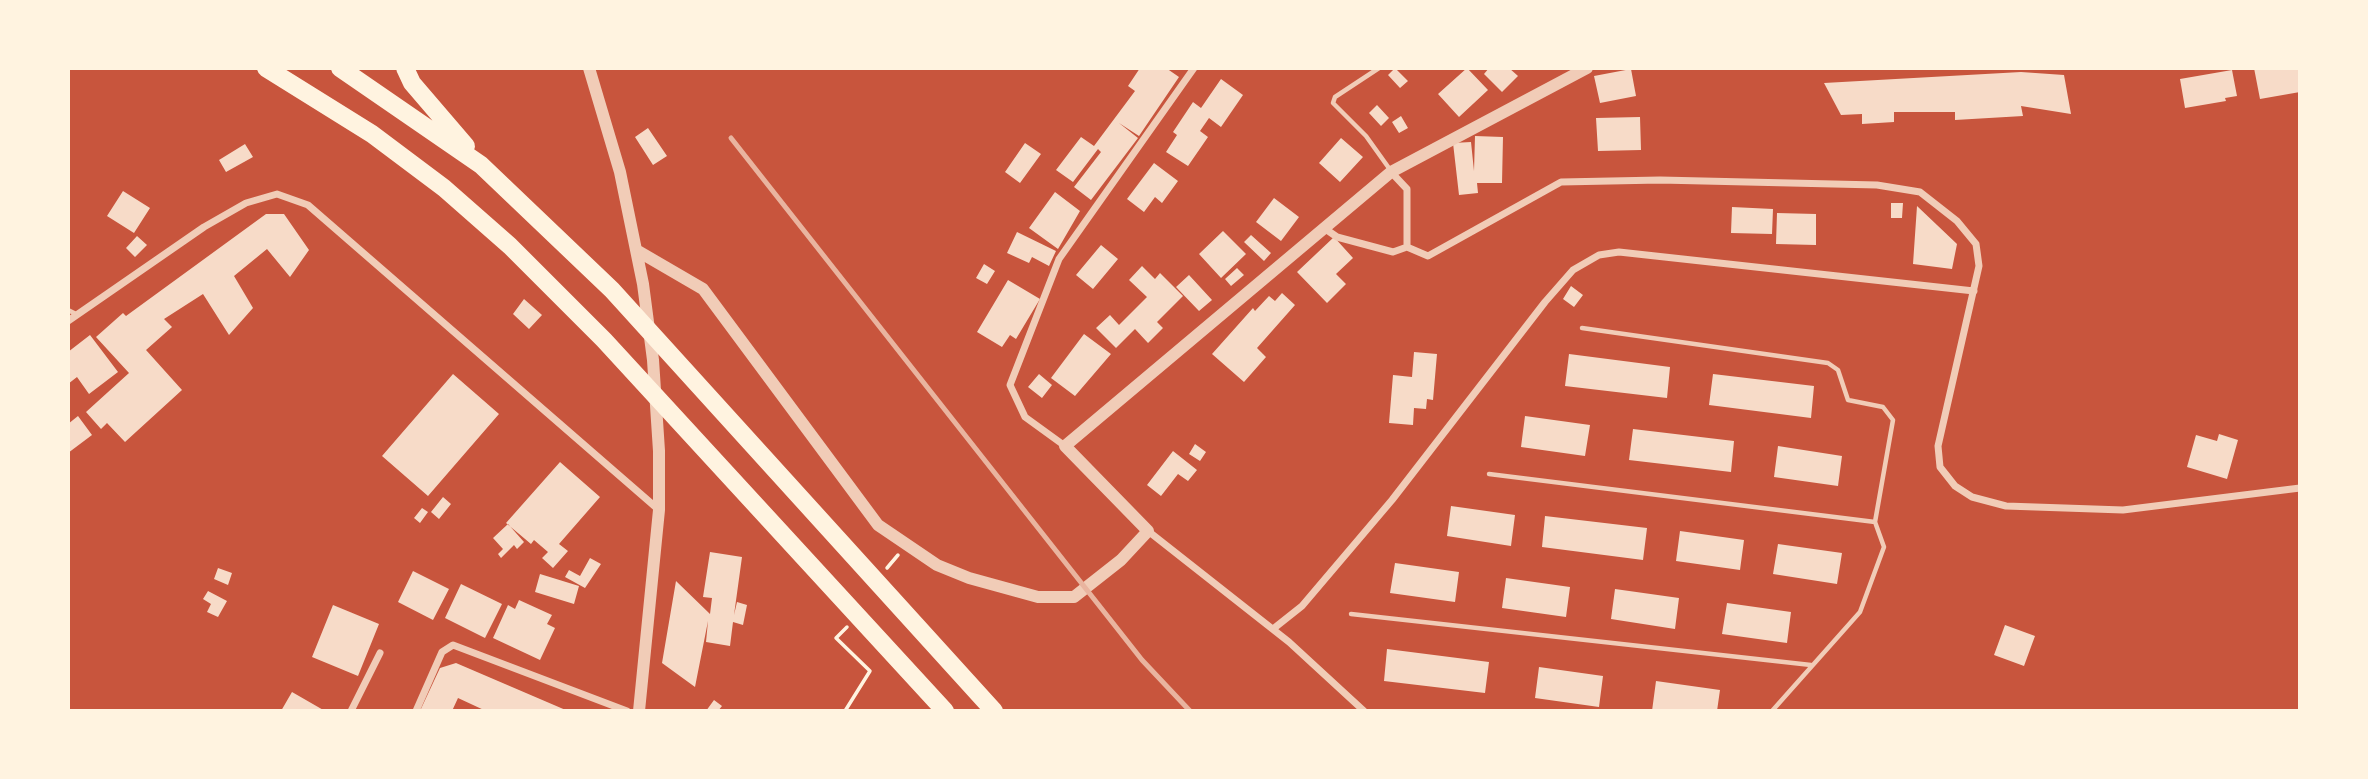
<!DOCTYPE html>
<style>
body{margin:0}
#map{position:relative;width:2368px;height:779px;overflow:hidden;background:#c8553d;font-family:"Fira Sans",sans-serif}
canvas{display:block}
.frame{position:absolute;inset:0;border:70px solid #fff3e0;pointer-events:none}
</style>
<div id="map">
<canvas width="2368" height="779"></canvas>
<div class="frame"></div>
</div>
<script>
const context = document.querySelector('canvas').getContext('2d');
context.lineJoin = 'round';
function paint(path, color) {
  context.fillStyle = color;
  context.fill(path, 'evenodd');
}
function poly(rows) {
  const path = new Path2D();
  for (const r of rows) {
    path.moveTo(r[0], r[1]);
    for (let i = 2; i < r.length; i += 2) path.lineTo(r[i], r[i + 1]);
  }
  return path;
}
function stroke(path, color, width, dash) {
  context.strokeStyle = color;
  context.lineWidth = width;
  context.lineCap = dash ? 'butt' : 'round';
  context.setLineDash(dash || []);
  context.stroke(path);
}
const building = poly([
 [1140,68,1166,68,1179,77,1139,136,1119,123,1138,138,1091,200,1074,187,1101,152,1098,149,1073,182,1056,170,1081,137,1094,146,1135,91,1128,86],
 [1395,68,1408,81,1400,88,1388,75],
 [1467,68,1488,90,1459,117,1438,94],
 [1489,68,1509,68,1518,76,1502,92,1484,74],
 [2254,68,2300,68,2300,92,2260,99],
 [1631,69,1636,96,1600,103,1594,76],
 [2232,70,2237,96,2225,98,2226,101,2185,108,2180,79],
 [2021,72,2064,75,2071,114,2021,106,2023,116,1955,120,1955,112,1894,112,1894,122,1862,124,1862,114,1841,115,1824,83],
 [1221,79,1243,95,1221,127,1209,118,1200,131,1208,137,1188,166,1166,152,1177,135,1173,132,1193,102,1201,108],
 [1377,105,1389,118,1381,126,1369,113],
 [1401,116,1408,128,1399,133,1392,122],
 [1640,117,1641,150,1598,151,1596,118],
 [648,128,667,156,653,165,635,137],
 [1475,136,1503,137,1502,183,1477,183,1478,193,1459,195,1453,143,1471,142,1474,171],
 [1341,138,1363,157,1340,182,1319,163],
 [1025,143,1041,154,1020,183,1005,172],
 [245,144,253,157,226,172,219,160],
 [1154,163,1178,181,1162,203,1155,197,1144,212,1127,199],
 [123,191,150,208,134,233,107,216],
 [1055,192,1080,211,1058,249,1029,228],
 [1274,198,1299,217,1281,241,1256,222],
 [1891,203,1903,203,1902,218,1891,218],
 [1917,206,1957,244,1952,269,1913,264],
 [1732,207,1773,209,1772,234,1731,233],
 [1777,213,1816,214,1816,245,1776,244],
 [266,214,284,214,309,250,290,277,267,249,234,276,253,308,229,335,203,294,164,319,172,327,146,350,182,390,125,442,107,423,101,429,86,412,129,373,96,337,123,313,126,316],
 [1223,231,1246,254,1221,278,1199,254],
 [1017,232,1056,251,1049,266,1032,257,1029,263,1007,253],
 [1251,235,1271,253,1264,261,1244,242],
 [137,236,147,245,135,257,126,248],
 [1334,237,1353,258,1336,274,1346,284,1327,303,1297,272],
 [1101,245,1118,259,1093,289,1076,275],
 [984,264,995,271,987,284,976,278],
 [1142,266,1155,279,1160,273,1183,296,1157,322,1163,328,1148,343,1135,329,1116,348,1096,328,1110,315,1119,325,1147,297,1129,280],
 [1237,268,1244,275,1231,286,1225,279],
 [1189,275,1212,300,1199,311,1176,287],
 [1008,280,1040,299,1016,339,1010,335,1002,347,977,332],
 [1571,286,1583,295,1574,307,1563,299],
 [1282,293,1295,305,1257,348,1266,357,1244,382,1212,354,1253,308,1255,311,1269,296,1275,301],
 [524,299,542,315,529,329,513,314],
 [1084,334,1111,354,1075,396,1051,378],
 [90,335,118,372,89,394,77,377,68,384,68,352],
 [1414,352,1437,354,1433,400,1427,399,1426,409,1414,408,1413,425,1389,423,1393,375,1412,377],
 [1569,354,1670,367,1667,398,1565,386],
 [453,374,499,414,428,496,382,456],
 [1039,374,1052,385,1042,398,1028,387],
 [1713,374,1814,386,1811,418,1709,405],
 [78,416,92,435,68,453,68,424],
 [1525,416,1590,425,1585,456,1521,447],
 [1633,429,1734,441,1731,472,1629,460],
 [2219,434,2238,440,2227,479,2187,467,2196,435,2217,441],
 [1195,444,1206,452,1200,461,1189,454],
 [1778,446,1842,456,1838,486,1774,477],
 [1173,451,1197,470,1188,481,1178,474,1161,496,1147,485],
 [560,462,600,497,559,544,568,551,553,568,542,558,548,552,534,540,531,544,506,523],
 [443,497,451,504,439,519,431,512],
 [1451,506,1515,515,1511,546,1447,536],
 [422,508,428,512,420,523,414,518],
 [1545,516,1647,528,1643,560,1542,547],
 [508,524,524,542,517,549,514,545,501,558,498,554,503,549,493,538],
 [1680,531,1744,540,1740,570,1676,561],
 [1778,544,1842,553,1837,584,1773,574],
 [710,552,742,557,734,615,737,602,747,605,743,625,733,622,730,646,706,642,708,621,695,687,662,663,676,581,710,614,712,598,703,597],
 [590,558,601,564,585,588,565,577,569,570,580,576],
 [1395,563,1459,572,1455,602,1390,593],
 [218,568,232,573,228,585,214,579],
 [413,571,449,589,433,620,398,602],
 [540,574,579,586,574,604,535,592],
 [1506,578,1570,587,1566,617,1502,608],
 [461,584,502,604,485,638,445,618],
 [1615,589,1679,598,1675,629,1611,619],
 [208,591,227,601,218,617,207,612,211,604,203,599],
 [519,600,552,615,547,624,555,628,540,660,493,638,508,605,515,609],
 [1727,603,1791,612,1787,643,1722,634],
 [333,605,379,624,358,676,312,657],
 [2005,625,2035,636,2024,666,1994,655],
 [1387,649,1489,662,1485,693,1384,681],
 [456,663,568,711,486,711,458,698,452,711,420,711,440,668],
 [1539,667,1603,676,1599,707,1535,698],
 [1656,681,1720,690,1717,711,1652,711],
 [292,692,325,711,281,711],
 [714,700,722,706,718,711,706,711]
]);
const path = poly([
 [887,568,898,555],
 [845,711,870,671,836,638,847,627]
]);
const service = poly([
 [1379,68,1335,97,1333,103,1366,136,1391,171],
 [68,310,76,314],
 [1582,328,1828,363,1838,370,1848,400,1883,407,1893,420,1875,522],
 [1489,474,1875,522,1884,547,1860,612,1772,711],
 [1351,614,1811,665]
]);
const minor = poly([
 [1391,172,1407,189,1407,247,1428,256,1561,182,1660,180,1877,185,1920,192,1957,221,1976,244,1979,266,1938,446,1940,467,1955,486,1972,497,2006,506,2123,510,2300,488],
 [1324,228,1337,237,1393,252,1407,247],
 [68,321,204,227,246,203,277,194,308,205,659,510],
 [1065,446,1025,417,1010,385,1059,259,1194,68],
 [1148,531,1289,642,1364,711],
 [1273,629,1302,606,1392,500,1545,302,1573,270,1599,255,1619,252,1974,291],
 [351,711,380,653],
 [416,711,442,652,453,645,627,711]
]);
const tertiary = poly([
 [589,68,620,172,643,284,653,360,659,451,659,510,639,711],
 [636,250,703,289,878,525,937,565,969,578,1038,597,1074,597,1121,560,1148,531,1065,446,1391,172,1587,68]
]);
const motorway = poly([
 [266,68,372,134,444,188,510,246,604,340,945,711],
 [340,68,481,165,612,290,994,711],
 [405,68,412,83,466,146]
]);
const rail = poly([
 [731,138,1142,660,1190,711]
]);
paint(building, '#f7dbc8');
stroke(path, '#fff3e0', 3.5);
stroke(service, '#f1ccb7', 4.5);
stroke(minor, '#f1ccb7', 7);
stroke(tertiary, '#f1ccb7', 12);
stroke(motorway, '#fff3e0', 18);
stroke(rail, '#e9b49f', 5);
</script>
